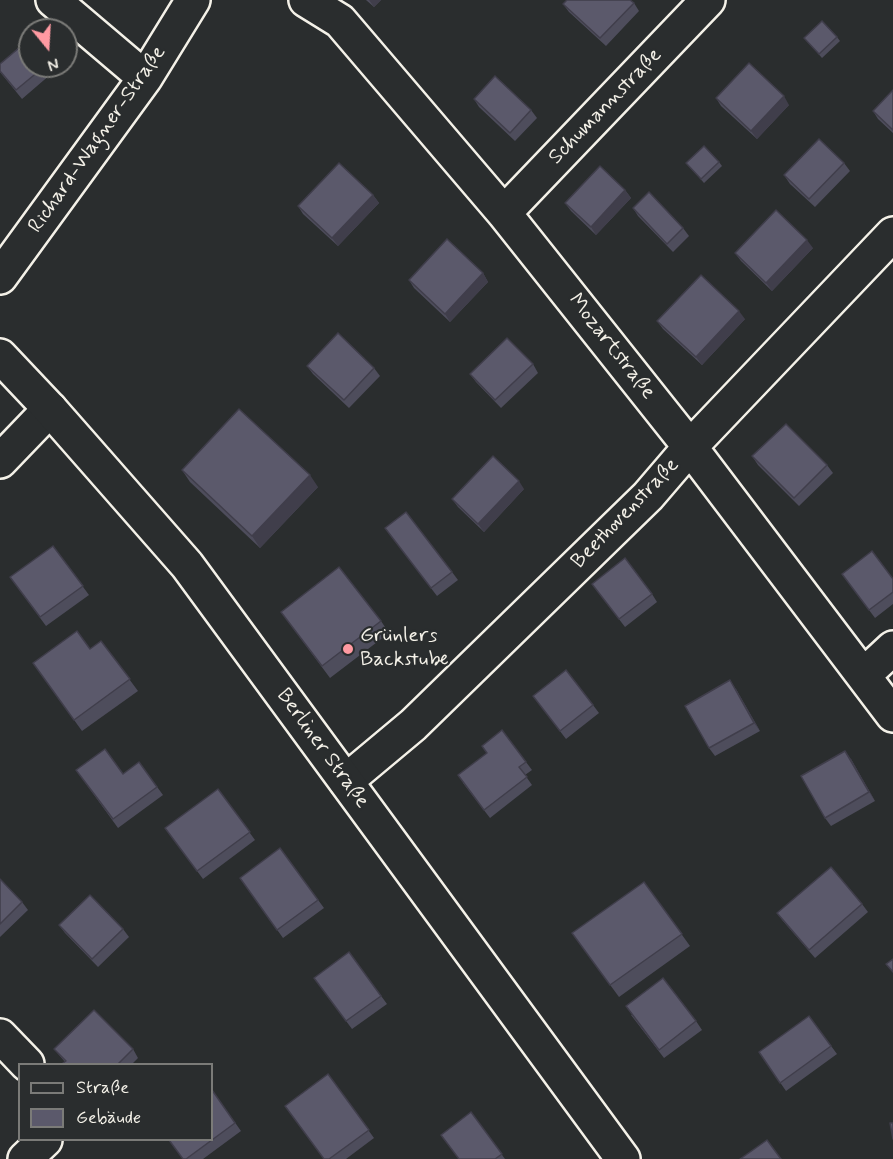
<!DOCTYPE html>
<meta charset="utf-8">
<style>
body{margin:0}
#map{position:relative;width:893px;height:1159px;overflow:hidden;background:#2a2d2e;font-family:Mynerve,sans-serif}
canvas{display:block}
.legend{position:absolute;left:18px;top:1063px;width:195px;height:78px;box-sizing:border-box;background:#2a2d2e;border:2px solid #7b7b78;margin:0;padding:8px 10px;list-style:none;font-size:18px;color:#f4f1e8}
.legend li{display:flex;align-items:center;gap:12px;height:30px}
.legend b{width:30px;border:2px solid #7b7b78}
.north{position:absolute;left:18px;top:18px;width:60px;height:60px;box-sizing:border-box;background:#2a2d2e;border:2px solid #7b7b78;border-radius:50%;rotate:162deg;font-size:16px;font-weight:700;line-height:24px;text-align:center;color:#f4f1e8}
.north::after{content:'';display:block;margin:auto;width:21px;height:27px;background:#ff9aa2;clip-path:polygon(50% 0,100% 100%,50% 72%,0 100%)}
</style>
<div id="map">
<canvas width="893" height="1159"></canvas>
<ul class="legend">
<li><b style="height:8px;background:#2a2d2e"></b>Straße</li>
<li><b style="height:16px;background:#5b596b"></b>Gebäude</li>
</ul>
<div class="north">N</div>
</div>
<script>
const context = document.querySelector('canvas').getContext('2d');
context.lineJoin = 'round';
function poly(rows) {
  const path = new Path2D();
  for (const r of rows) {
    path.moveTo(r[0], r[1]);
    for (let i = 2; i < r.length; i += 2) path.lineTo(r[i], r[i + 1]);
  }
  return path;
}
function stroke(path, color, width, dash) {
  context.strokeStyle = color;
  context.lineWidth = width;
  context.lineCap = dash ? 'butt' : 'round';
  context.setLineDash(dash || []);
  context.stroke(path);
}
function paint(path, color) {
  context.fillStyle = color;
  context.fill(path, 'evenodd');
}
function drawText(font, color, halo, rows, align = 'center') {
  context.font = font + ' Mynerve,sans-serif';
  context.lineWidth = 4.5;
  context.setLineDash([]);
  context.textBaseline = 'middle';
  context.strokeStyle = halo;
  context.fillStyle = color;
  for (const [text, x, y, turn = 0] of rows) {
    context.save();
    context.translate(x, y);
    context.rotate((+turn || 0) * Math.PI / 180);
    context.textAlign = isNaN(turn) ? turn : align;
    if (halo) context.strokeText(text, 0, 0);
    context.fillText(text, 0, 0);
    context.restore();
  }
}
const street = poly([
 [53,0,145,78],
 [306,0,340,21,504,213,690,447,893,715],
 [504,213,708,0],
 [0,277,145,78,193,0],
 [0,461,50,409],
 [864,675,893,648],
 [346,781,413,725,648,496,690,447,893,234],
 [0,1036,27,1064],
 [25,1159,45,1140]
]);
const secondary = poly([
 [0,356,50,409,187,565,623,1159]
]);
const wall = poly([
 [366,0,381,0,374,7],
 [634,3,639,11,606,46,569,12,563,4],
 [837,37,840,41,822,58,804,38],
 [0,64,46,66,51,74,22,99,0,72],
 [893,90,893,133,878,119,873,111],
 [716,98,789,105,757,139,721,106],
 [474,99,531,110,537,118,515,141,479,107],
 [719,162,722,166,704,183,686,163],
 [844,163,850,171,815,207,790,184,784,175],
 [625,190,631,198,596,235,571,211,565,203],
 [373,195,379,203,338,246,303,214,298,206],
 [633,208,683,228,689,236,673,252,638,216],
 [813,248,772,291,741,261,735,253],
 [483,273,488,282,450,322,414,288,409,280],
 [745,319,702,365,663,329,657,321],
 [533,364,538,373,501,408,476,382,470,374],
 [307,366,374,368,380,376,349,408,313,374],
 [752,456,827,465,833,473,799,506,758,465],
 [182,470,318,487,260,548,190,482],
 [524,489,484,532,458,507,452,499],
 [391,536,452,572,458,580,437,596],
 [53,546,89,595,46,626,10,577],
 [842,574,893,579,893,604,875,618],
 [592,584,652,594,657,602,625,627],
 [281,612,381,621,389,633,330,678],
 [101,641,138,691,82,731,33,663,90,649],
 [736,689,760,731,715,756,709,748],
 [533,696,593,705,599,713,566,739],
 [851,759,875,801,831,826,825,818],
 [139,762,163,795,118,828,76,770,123,774],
 [526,762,532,770,525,775,532,785,490,818,463,783],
 [218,789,255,840,203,879,165,828],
 [280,848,324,908,283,938,240,878],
 [0,879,22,902,28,910,0,937],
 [644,882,690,946,619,997,572,933],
 [862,904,868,912,815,958,783,921,777,913],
 [59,925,123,929,129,937,98,967,65,933],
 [349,952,387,1004,352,1029,314,978],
 [631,1015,696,1021,702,1030,664,1058],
 [809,1016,837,1054,786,1091,759,1052],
 [54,1049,133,1049,138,1058,131,1065,63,1065,65,1062],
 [328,1074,374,1138,346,1159,324,1159],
 [212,1090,241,1131,203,1159,183,1159],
 [471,1112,505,1159,458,1159]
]);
const shadedWall = poly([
 [369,0,381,0,374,7],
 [784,96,789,105,757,139,751,131],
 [625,190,631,198,596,235,591,227],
 [373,195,379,203,338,246,332,238],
 [807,240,813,248,772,291,766,283],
 [483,273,488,282,450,322,445,314],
 [739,311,745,319,702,365,696,357],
 [310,475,318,487,260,548,252,536],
 [519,481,524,489,484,532,478,524],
 [730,680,736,689,760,731,754,723],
 [845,751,851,759,875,801,869,792]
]);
const building = poly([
 [567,0,630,0,634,3,600,38,563,4,567,0],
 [822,21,837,37,819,54,804,38,822,21],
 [26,42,30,47,30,66,45,66,16,90,0,71,0,64,26,42],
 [749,63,784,96,751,131,716,98,749,63],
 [495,76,531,110,510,133,474,99,495,76],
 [893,90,893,130,873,111,893,90],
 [819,139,844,163,809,199,784,175,819,139],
 [704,146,719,162,701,179,686,163,704,146],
 [339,163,373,195,332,238,298,206,339,163],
 [600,166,625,190,591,227,565,203,600,166],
 [649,192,683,228,667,244,633,208,649,192],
 [776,210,807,240,766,283,735,253,776,210],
 [447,239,483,273,445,314,409,280,447,239],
 [701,275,739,311,696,357,657,321,701,275],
 [338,333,374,368,344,400,307,366,338,333],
 [507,338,533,364,495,400,470,374,507,338],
 [239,409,310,475,252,536,182,470,239,409],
 [786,424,827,465,794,498,752,456,786,424],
 [493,456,519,481,478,524,452,499,493,456],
 [406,512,452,572,431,588,385,528,406,512],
 [53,546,83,586,40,617,10,577,53,546],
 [872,551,893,579,893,592,869,610,842,574,872,551],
 [625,558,652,594,619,619,592,584,625,558],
 [339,567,381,621,322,666,281,612,339,567],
 [77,631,90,649,101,641,130,679,74,720,33,663,77,631],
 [566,670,593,705,560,731,533,696,566,670],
 [730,680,754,723,709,748,685,706,730,680],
 [502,730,526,762,519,767,527,777,484,810,458,775,487,753,482,746,502,730],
 [105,749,123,774,139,762,157,787,113,819,76,770,105,749],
 [845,751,869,792,825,818,801,776,845,751],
 [218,789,250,832,197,871,165,828,218,789],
 [280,848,318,900,277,930,240,878,280,848],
 [831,867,862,904,809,950,777,913,831,867],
 [0,879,22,902,0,924,0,879],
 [644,882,682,934,610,985,572,933,644,882],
 [90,895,123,929,92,959,59,925,90,895],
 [349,952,381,996,346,1021,314,978,349,952],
 [893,959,893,972,886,964,893,959],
 [663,978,696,1021,659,1050,626,1006,663,978],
 [94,1010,133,1049,117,1065,64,1065,63,1063,66,1061,54,1049,94,1010],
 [809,1016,831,1046,780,1083,759,1052,809,1016],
 [328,1074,369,1130,329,1159,324,1159,285,1106,328,1074],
 [212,1090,235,1123,186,1159,183,1159,169,1140,212,1140,212,1090],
 [471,1112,502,1154,495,1159,459,1159,441,1135,471,1112],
 [890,1123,893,1123,893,1139,890,1123],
 [767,1140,781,1159,740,1159,767,1140]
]);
const markers = [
 [348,649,6,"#ff9aa2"]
];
const streetNames = [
 ["Schumannstraße",606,107,-46],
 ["Richard-Wagner-Straße",98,140,-55],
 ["Mozartstraße",611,347,52],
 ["Beethovenstraße",626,514,-46],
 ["Berliner Straße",322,749,54]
];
const poiNames = [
 ["Grünlers",360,637],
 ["Backstube",360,661]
];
stroke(street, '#f4f1e8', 38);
stroke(secondary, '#f4f1e8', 38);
stroke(street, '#2a2d2e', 33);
stroke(secondary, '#2a2d2e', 33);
paint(wall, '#4e4d5c');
paint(shadedWall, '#403e4b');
paint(building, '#5b596b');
stroke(building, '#403e4b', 1.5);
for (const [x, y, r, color] of markers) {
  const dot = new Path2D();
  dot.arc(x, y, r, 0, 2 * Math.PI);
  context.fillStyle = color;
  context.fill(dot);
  stroke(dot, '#2a2d2e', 2);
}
drawText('21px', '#f4f1e8', '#2a2d2e', streetNames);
drawText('21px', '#f4f1e8', '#2a2d2e', poiNames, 'left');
</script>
